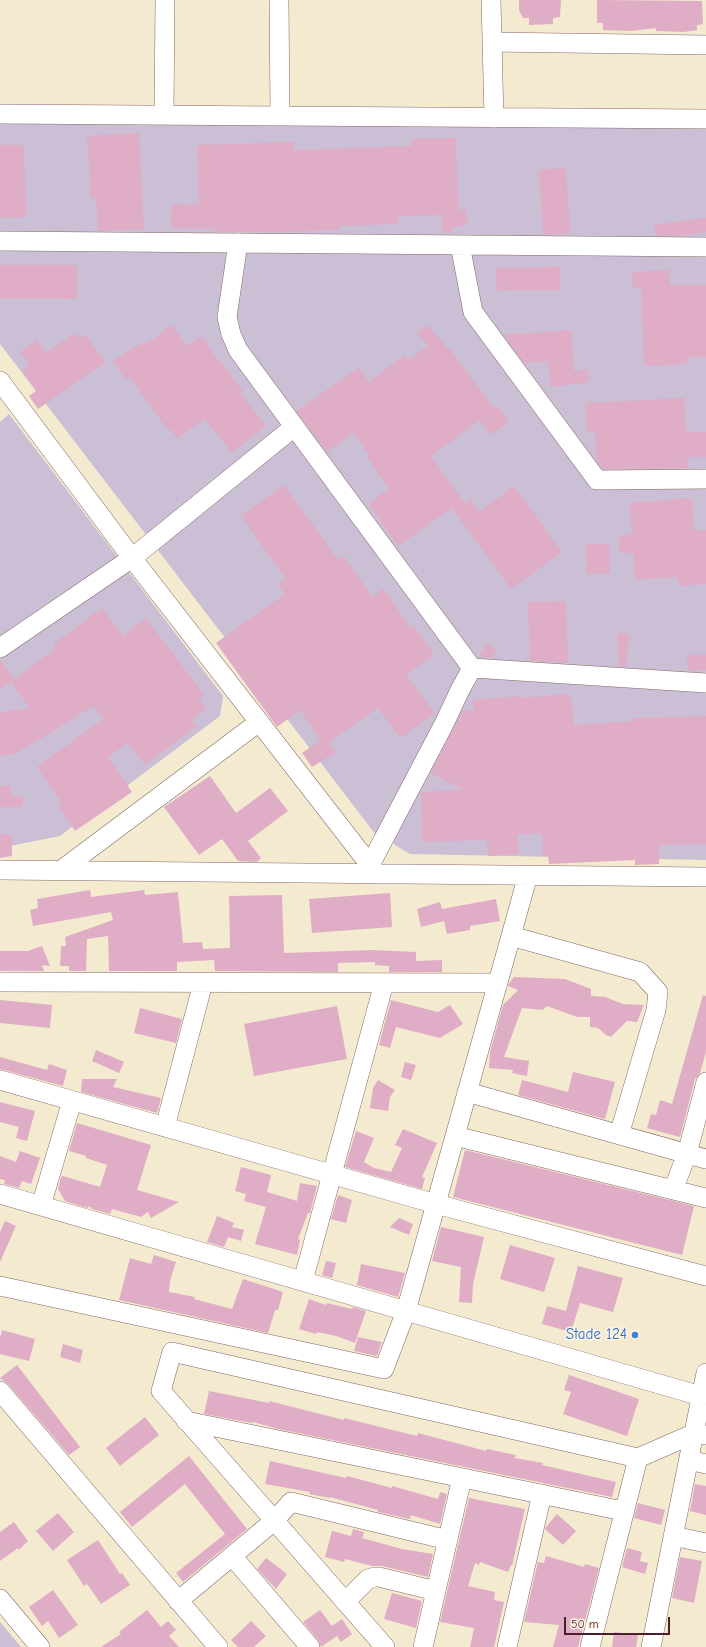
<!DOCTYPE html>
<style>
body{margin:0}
#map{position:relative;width:706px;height:1647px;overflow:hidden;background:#f4ead0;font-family:"Comic Neue",sans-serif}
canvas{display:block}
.scale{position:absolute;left:564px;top:1617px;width:106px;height:18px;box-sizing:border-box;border:2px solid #4a1f2b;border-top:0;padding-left:5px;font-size:12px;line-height:14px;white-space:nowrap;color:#4a1f2b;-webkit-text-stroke:3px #fcf5e5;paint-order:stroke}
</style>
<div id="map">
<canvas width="706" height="1647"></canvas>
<div class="scale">50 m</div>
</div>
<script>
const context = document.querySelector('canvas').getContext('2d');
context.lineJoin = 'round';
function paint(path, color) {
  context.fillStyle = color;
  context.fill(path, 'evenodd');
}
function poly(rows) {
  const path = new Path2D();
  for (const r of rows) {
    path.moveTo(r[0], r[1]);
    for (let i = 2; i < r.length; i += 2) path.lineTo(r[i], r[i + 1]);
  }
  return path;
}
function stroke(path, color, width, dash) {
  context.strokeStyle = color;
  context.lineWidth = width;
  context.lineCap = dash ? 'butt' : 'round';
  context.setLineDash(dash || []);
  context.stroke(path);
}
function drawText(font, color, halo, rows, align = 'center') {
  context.font = font + ' "Comic Neue",sans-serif';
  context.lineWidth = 3;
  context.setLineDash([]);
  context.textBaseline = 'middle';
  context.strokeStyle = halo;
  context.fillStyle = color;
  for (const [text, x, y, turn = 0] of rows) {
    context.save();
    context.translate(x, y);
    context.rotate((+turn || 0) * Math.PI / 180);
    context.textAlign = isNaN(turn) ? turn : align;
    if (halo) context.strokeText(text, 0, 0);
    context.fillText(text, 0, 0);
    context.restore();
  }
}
const industrial = poly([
 [0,120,706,128,706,860,410,854,395,845,383,827,376,835,0,344],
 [9,414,223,696,220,716,60,836,0,848,0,422],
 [0,1622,21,1647,0,1647]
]);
const building = poly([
 [519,0,561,0,560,17,553,18,553,24,529,25,529,18,523,18,519,10],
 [597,0,702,1,703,24,697,25,697,30,684,32,656,31,656,28,631,31,603,30,603,23,597,23],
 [139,133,144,229,98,231,96,198,91,199,87,136],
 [456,138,458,210,466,209,468,225,453,227,453,233,442,233,442,215,398,216,398,224,339,226,340,230,278,232,215,232,215,229,171,228,172,204,199,205,197,145,294,142,294,150,412,146,412,139],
 [0,145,24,145,26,217,0,218],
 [566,168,570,233,543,235,539,170],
 [706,218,706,232,676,236,656,236,654,225],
 [0,265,77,265,77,299,0,298],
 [560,267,560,290,497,291,496,268],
 [669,270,670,285,706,285,706,357,687,357,687,364,644,366,641,287,632,288,632,272],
 [172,325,187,346,202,336,218,361,220,360,243,392,241,394,266,426,232,453,205,419,177,438,171,429,168,431,130,377,126,380,113,361,133,348,159,336,158,334],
 [427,325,448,349,449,348,495,409,499,407,509,422,490,435,480,420,431,456,465,504,471,500,479,512,514,486,562,552,511,589,452,508,398,546,369,504,389,489,367,457,369,455,354,433,327,452,296,411,359,368,369,382,405,355,409,360,428,346,417,334],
 [571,330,574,371,588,369,589,382,551,387,548,361,524,363,503,335],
 [75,333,79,339,85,334,105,362,38,409,29,396,36,391,22,370,29,365,20,352,37,340,46,353],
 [684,398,686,432,706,432,706,457,687,457,688,468,603,469,596,460,595,431,587,432,585,403],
 [284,485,338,560,344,556,372,597,384,589,410,628,414,626,434,655,406,674,435,713,401,738,378,708,329,742,336,752,312,767,302,753,321,740,300,710,277,727,216,643,285,594,278,584,286,579,241,516],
 [692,498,694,531,706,530,706,584,678,586,677,577,635,580,633,553,619,553,620,535,632,535,630,503],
 [586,544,609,544,610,573,587,574],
 [566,601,568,663,530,661,528,602],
 [102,608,123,636,146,618,204,695,199,699,206,709,192,720,197,726,145,765,128,743,108,757,132,792,75,831,58,806,62,803,37,767,103,719,94,706,15,754,0,756,0,712,30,708,11,682,56,648,53,645],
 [617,633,629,634,626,667,619,666],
 [487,644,497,650,491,658,483,658,479,655],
 [687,655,706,655,706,670,688,671],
 [0,659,14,679,0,689],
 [566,694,571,697,574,725,633,721,633,718,706,716,706,844,659,845,659,864,635,865,635,860,549,864,548,855,543,856,542,833,517,835,519,854,488,856,487,840,422,842,421,792,463,790,431,773,462,711,474,710,473,700,521,696,521,698],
 [210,776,236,813,270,788,288,811,248,841,261,858,257,862,238,861,222,839,199,855,164,807],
 [0,786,11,786,11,796,23,796,23,807,0,807],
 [0,834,12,835,12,856,0,858],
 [90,890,91,897,144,890,145,895,178,892,183,943,202,942,203,949,230,948,229,896,282,895,284,953,372,950,416,952,416,961,442,960,442,972,389,972,389,966,375,965,375,962,338,963,338,972,215,971,214,960,177,962,177,971,109,971,108,936,87,939,86,971,69,971,69,966,60,966,61,946,66,946,65,937,113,920,111,912,33,926,30,910,38,908,37,899],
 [390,893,392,927,312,933,309,899],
 [496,899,500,921,470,926,470,930,447,934,444,921,421,927,417,909,440,902,442,909],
 [42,946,50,966,42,965,44,971,0,971,0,951,28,951],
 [514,977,565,979,591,989,591,996,605,997,623,1004,644,1005,637,1022,627,1021,611,1037,606,1035,598,1028,590,1027,590,1017,577,1017,547,1006,543,1010,522,1008,504,1057,529,1061,527,1076,512,1073,513,1070,489,1068,490,1052,503,1005,518,990,508,986,510,982],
 [703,995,706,996,706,1052,700,1073,695,1079,680,1137,647,1128,651,1114,656,1115,660,1100,672,1104],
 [0,1000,52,1005,50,1028,0,1023],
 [391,1000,438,1012,450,1005,463,1024,440,1038,396,1027,390,1048,379,1045],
 [337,1006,347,1059,254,1076,244,1024],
 [140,1008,182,1019,176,1043,134,1033],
 [96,1050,124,1062,119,1073,92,1061],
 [0,1057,47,1070,49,1064,67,1070,63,1086,0,1069],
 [405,1062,416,1065,411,1080,401,1077],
 [573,1072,615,1082,605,1119,518,1095,522,1080,568,1092],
 [82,1079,117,1079,113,1087,161,1098,157,1113,81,1092],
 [378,1080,395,1090,390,1097,388,1111,370,1108,373,1088],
 [0,1102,35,1111,27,1141,16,1138,19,1127,0,1122],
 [77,1123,151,1145,137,1190,179,1202,151,1218,148,1212,141,1217,112,1209,110,1214,92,1209,90,1206,87,1208,65,1201,58,1189,61,1177,63,1176,100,1187,107,1165,86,1158,86,1156,69,1151],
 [403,1129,437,1143,422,1177,425,1178,422,1189,345,1167,356,1131,374,1138,364,1162,374,1168,391,1172,402,1148,395,1145],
 [465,1150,694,1206,682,1255,453,1197],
 [20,1151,40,1158,31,1184,22,1181,19,1188,4,1184,5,1180,0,1179,0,1156,16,1162],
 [241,1167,271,1175,267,1192,297,1201,300,1183,317,1186,310,1213,308,1213,298,1239,300,1240,297,1255,255,1244,266,1207,244,1201,246,1194,235,1191],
 [338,1195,352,1200,346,1223,331,1219],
 [217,1216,234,1223,232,1227,244,1230,241,1241,228,1237,224,1247,207,1242],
 [399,1218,413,1224,409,1235,390,1227],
 [5,1221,16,1226,0,1262,0,1232],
 [441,1227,484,1237,473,1284,472,1303,459,1302,461,1267,432,1261],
 [510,1245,555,1258,544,1292,500,1279],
 [154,1255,176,1262,170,1281,169,1292,195,1297,194,1299,232,1309,243,1279,283,1292,278,1310,275,1310,268,1333,119,1300,130,1258,151,1264],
 [326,1261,336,1263,332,1278,322,1275],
 [361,1264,405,1273,398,1297,357,1285],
 [578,1266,623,1278,613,1312,580,1303,571,1332,542,1324,547,1306,566,1311],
 [309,1299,326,1305,327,1303,347,1308,352,1309,353,1307,366,1311,355,1343,336,1336,317,1332,316,1334,299,1329],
 [2,1330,35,1339,29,1361,0,1354,0,1338],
 [358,1337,382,1342,377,1356,354,1351],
 [63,1344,83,1350,80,1363,60,1357],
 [17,1365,80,1447,69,1455,8,1384,0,1378],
 [569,1375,639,1399,627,1436,563,1414,571,1392,564,1390],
 [209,1391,269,1403,269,1401,344,1420,344,1418,417,1436,418,1433,486,1451,487,1449,516,1455,515,1458,543,1463,542,1465,616,1482,612,1497,278,1429,253,1422,252,1423,204,1414],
 [145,1417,159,1435,120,1466,106,1448],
 [189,1456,247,1529,183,1582,176,1573,225,1534,185,1484,132,1527,120,1512],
 [270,1461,346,1478,347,1476,392,1488,392,1486,438,1499,440,1492,447,1494,440,1524,411,1515,410,1519,378,1512,378,1510,330,1497,330,1498,309,1494,310,1492,265,1484],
 [695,1484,706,1486,706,1515,690,1511],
 [469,1498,525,1509,512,1566,511,1565,508,1572,480,1562,479,1565,475,1563,468,1586,495,1592,494,1600,504,1602,494,1647,470,1647,474,1628,440,1622],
 [638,1503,665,1510,661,1525,634,1518],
 [58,1513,74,1532,53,1551,36,1531],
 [557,1514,576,1531,563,1545,545,1529,546,1527],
 [14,1522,28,1541,19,1550,18,1548,0,1561,0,1532],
 [353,1529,364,1532,362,1538,402,1549,433,1554,428,1577,382,1566,372,1566,345,1559,344,1562,325,1557,332,1531,351,1536],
 [98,1540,120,1574,122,1573,130,1585,101,1604,87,1584,84,1586,67,1560],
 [627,1548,642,1552,640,1561,648,1563,645,1574,622,1567],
 [546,1556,584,1567,585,1564,599,1568,578,1647,553,1647,559,1625,524,1622,538,1562,544,1563],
 [680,1557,702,1561,694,1603,672,1598],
 [266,1558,287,1574,276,1589,257,1569],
 [53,1590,78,1625,59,1638,48,1621,42,1626,29,1607],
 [392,1593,422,1601,416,1628,384,1619],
 [147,1610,161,1627,168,1621,176,1630,169,1636,179,1647,101,1647,121,1634,119,1632],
 [320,1610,332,1626,342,1619,352,1634,341,1642,337,1636,321,1647,318,1640,303,1622],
 [251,1621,266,1636,254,1647,238,1647,231,1640],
 [614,1632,638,1635,636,1647,612,1647]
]);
const minor = poly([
 [279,0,280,116],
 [491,0,494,118],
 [492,42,706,45],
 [0,114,706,119],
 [164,115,165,0],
 [0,241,706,247],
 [238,243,227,317,231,334,238,350,472,668,706,683],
 [460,245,473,312,597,480,706,479],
 [0,381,132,558,377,874],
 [0,648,132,558,294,427],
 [370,865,444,724,460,690,472,668],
 [0,870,706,877],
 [60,871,259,722],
 [511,936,640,972,658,992,656,1010,619,1135],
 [0,982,498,983],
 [0,1080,436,1204,706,1276],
 [467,1092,706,1159],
 [165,1127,203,983],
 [455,1136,706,1198],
 [673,1190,687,1154,706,1082],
 [0,1194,701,1396],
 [41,1206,72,1101],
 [303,1281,384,983],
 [0,1286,384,1369,406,1311,528,875],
 [0,1391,218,1647],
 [186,1421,623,1511],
 [689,1460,706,1464],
 [673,1536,706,1543],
 [232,1556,310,1647],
 [0,1599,40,1647],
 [178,1601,274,1521,291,1502,448,1540],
 [345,1602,368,1579,375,1577,379,1577,436,1591],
 [385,1647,161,1391,172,1352,638,1458,693,1434,706,1435],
 [423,1647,462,1478],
 [507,1647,542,1494],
 [590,1647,638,1458],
 [651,1647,706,1373]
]);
const markers = [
 [635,1335,4,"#3f7fe0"]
];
const shopNames = [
 ["Stade 124",627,1335]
];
paint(industrial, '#cbbfd5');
paint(building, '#dfadc5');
stroke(minor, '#866665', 20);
stroke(minor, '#fff', 19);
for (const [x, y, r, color] of markers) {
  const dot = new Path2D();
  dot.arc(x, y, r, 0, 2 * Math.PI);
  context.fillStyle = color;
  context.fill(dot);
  stroke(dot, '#fcf5e5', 1.5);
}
drawText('15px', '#366cbe', '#fcf5e5', shopNames, 'right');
</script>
